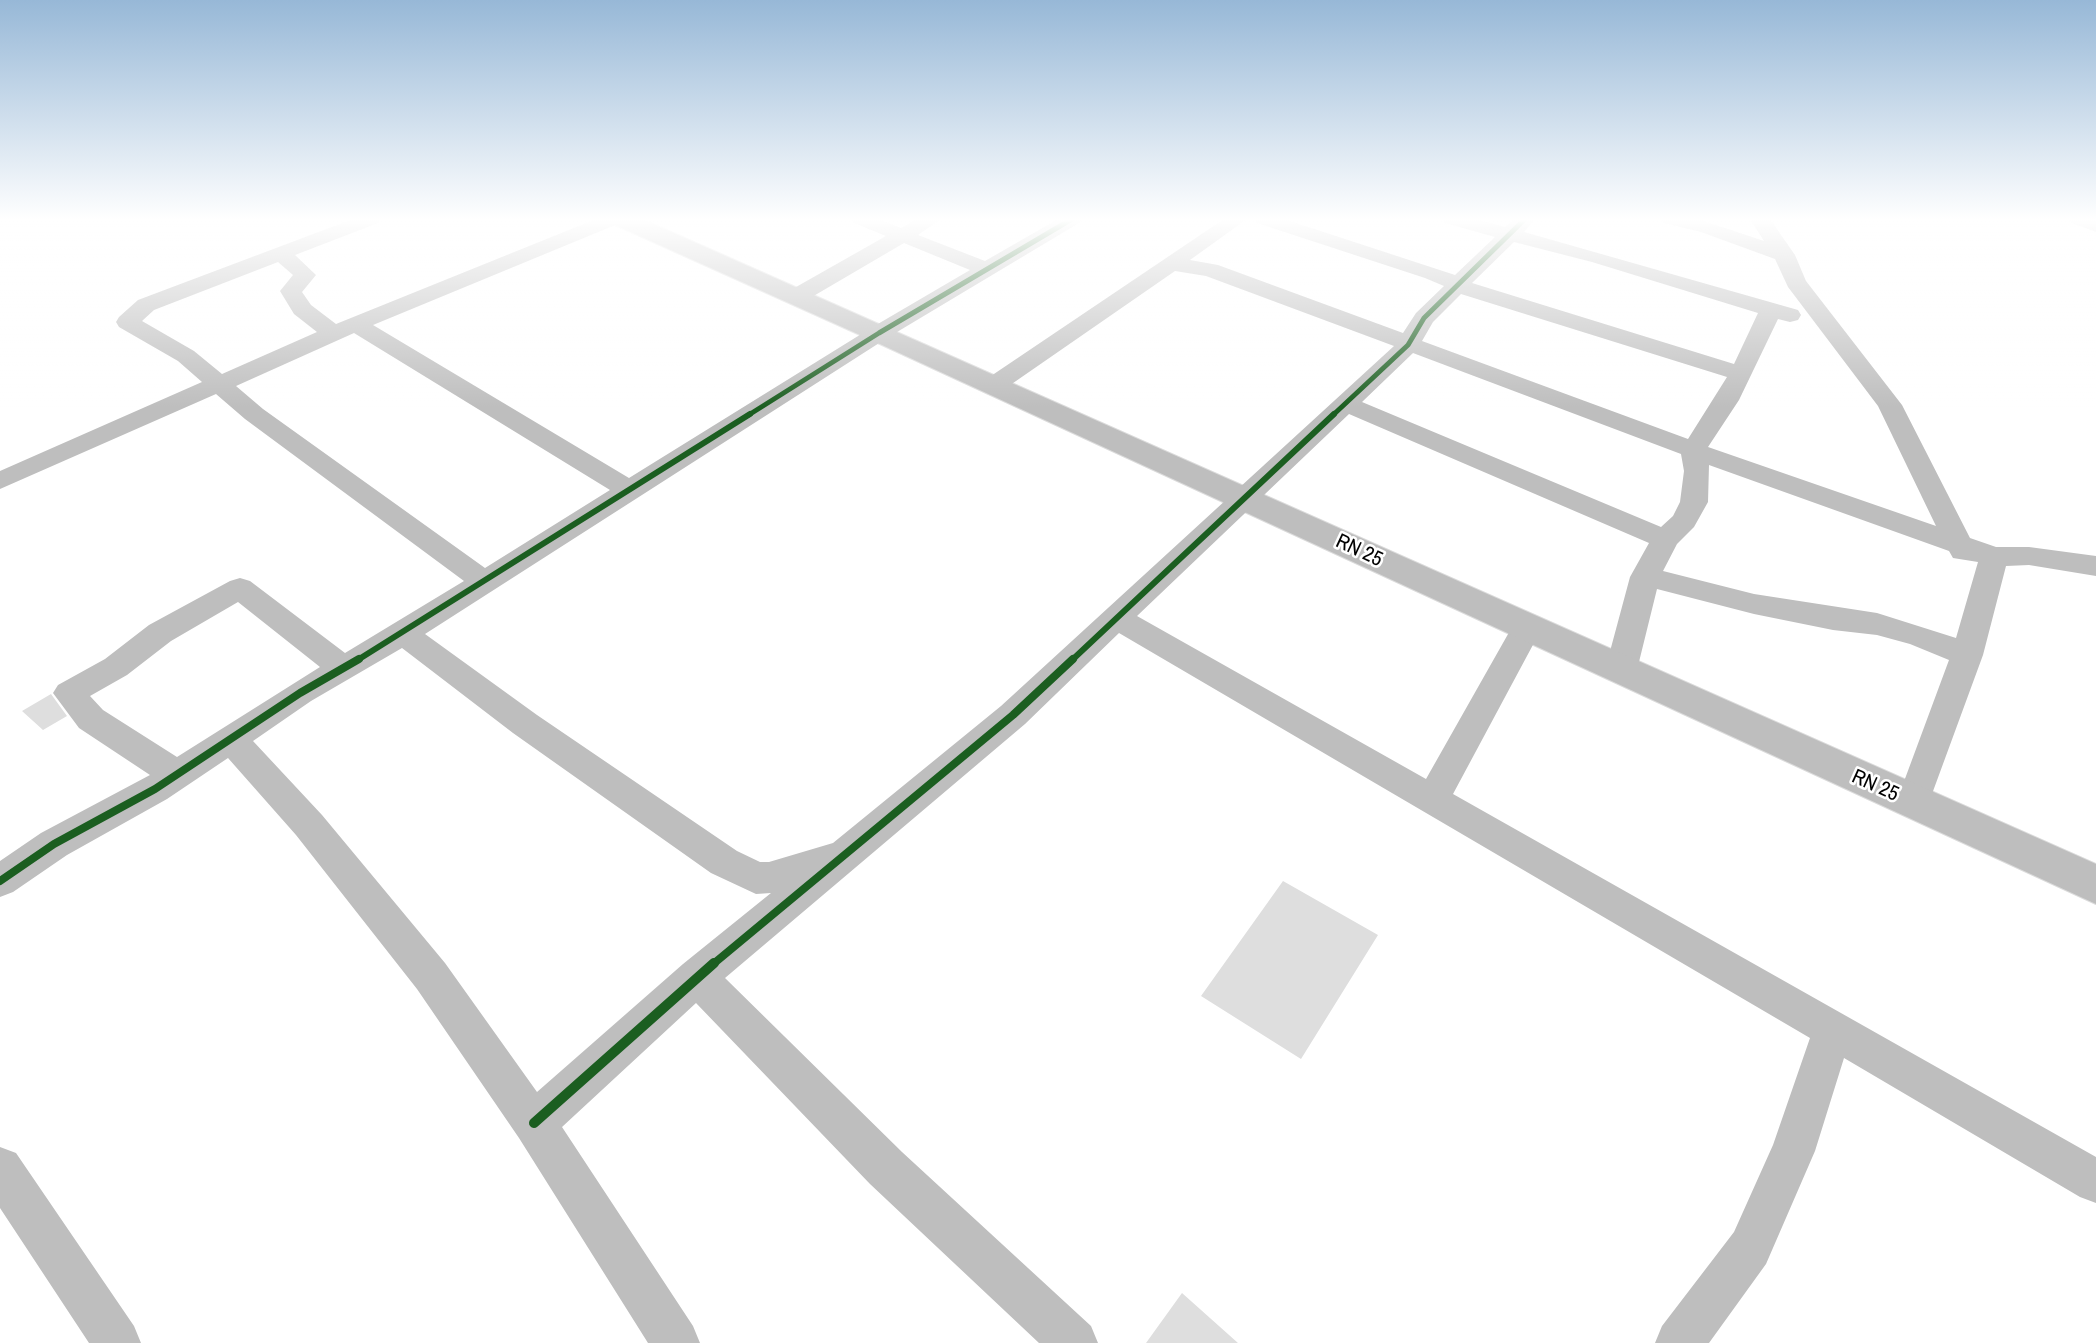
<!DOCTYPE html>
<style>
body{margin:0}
canvas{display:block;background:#fff}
</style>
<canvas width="2096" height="1343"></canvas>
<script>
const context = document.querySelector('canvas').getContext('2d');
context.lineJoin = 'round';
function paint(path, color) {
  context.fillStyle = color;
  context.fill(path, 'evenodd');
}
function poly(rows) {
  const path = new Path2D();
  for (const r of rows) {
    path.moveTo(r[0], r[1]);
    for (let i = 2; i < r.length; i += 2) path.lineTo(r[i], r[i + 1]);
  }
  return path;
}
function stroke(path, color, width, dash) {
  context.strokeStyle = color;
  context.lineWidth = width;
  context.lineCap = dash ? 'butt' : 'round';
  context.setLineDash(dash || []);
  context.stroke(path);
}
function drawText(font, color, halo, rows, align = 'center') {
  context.font = font + ' "Archivo Narrow",sans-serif';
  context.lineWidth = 5;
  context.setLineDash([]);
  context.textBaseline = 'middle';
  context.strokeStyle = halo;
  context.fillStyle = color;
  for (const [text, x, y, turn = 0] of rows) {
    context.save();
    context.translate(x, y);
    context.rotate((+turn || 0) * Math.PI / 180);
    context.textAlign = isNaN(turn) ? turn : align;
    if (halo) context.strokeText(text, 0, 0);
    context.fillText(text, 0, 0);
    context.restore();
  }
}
const building = poly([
 [51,694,67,716,43,730,22,711],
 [1283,881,1378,935,1301,1059,1201,996],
 [1182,1293,1238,1343,1146,1343]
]);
const minor = poly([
 [353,219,381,219,378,223,295,255,316,275,302,292,311,305,336,324,596,219,623,219,620,223,373,325,629,478,871,328,970,270,904,243,805,301,789,301,786,296,789,291,886,236,854,223,851,219,879,219,901,228,917,219,941,219,918,235,985,261,1058,219,1082,219,1079,223,887,338,425,634,537,715,737,851,760,862,769,862,833,843,1001,706,1394,346,1206,276,1175,271,1003,390,994,392,985,390,982,385,985,380,1224,219,1247,219,1190,260,1218,265,1403,333,1416,313,1444,286,1425,278,1257,223,1254,219,1284,219,1455,275,1495,237,1445,223,1442,219,1475,219,1505,227,1514,219,1535,219,1524,232,1798,310,1801,315,1798,320,1790,322,1778,319,1739,400,1708,447,1936,526,1878,406,1788,287,1775,259,1701,232,1664,223,1661,219,1698,219,1764,241,1750,219,1770,219,1795,255,1806,281,1902,405,1970,538,1996,547,2029,547,2096,556,2096,576,2029,565,2006,566,1983,655,1925,813,1913,817,1901,813,1896,803,1949,660,1910,644,1877,635,1833,630,1754,614,1657,589,1637,670,1632,678,1621,681,1610,678,1605,670,1630,577,1649,543,1349,414,1137,616,1426,779,1516,620,1527,617,1538,620,1542,628,1453,794,2096,1157,2096,1203,2080,1197,1844,1058,1815,1151,1766,1264,1709,1343,1655,1343,1662,1326,1734,1232,1773,1145,1810,1038,1119,633,1025,724,725,978,902,1152,1091,1326,1098,1343,1039,1343,870,1184,696,1003,562,1127,693,1326,700,1343,648,1343,519,1138,417,989,296,835,228,758,167,799,67,855,13,892,0,897,0,861,41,833,150,775,79,728,53,693,58,685,105,659,149,625,230,581,240,578,250,581,345,653,464,581,245,419,216,394,0,489,0,471,202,382,178,361,119,327,116,322,119,317,138,300,353,219],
 [1514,242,1592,262,1758,313,1734,364,1472,283,1514,242],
 [278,262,293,275,280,291,294,314,317,332,222,374,194,351,142,321,154,310,278,262],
 [1461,294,1727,377,1688,439,1422,341,1433,322,1461,294],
 [354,333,610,490,485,568,263,409,236,386,354,333],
 [1413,353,1681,454,1684,471,1680,502,1673,516,1661,527,1362,402,1413,353],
 [1709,465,1949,551,1953,558,1978,562,1956,638,1877,613,1754,594,1663,571,1677,544,1694,527,1708,502,1709,465],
 [238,602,320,667,177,757,103,710,90,696,127,675,171,641,238,602],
 [402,648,513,733,711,873,756,894,771,893,683,964,537,1092,445,963,322,815,253,741,311,701,402,648],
 [2069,219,2096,219,2096,232,2072,223,2069,219],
 [0,1147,16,1153,134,1326,141,1343,89,1343,0,1208,0,1147]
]);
const major = poly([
 [610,219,642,219,2096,864,2096,904,869,339,613,224,610,219]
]);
const cyclewayFar3 = poly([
 [747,416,879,333,1072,219],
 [1332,416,1408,345,1424,318,1525,219]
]);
const cyclewayFar2 = poly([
 [356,661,750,414],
 [1071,661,1334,414]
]);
const cyclewayFar1 = poly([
 [0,881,54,844,155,789,300,693,359,659],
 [712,965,1013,715,1073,659]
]);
const cycleway = poly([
 [534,1123,714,963]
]);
const streetNames = [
 ["RN 25",1359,551,25],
 ["RN 25",1875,786,24]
];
paint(building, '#dedede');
stroke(major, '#dbdbdb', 2);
paint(minor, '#bebebe');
paint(major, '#bebebe');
stroke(cyclewayFar3, '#1b5e20', 5);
stroke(cyclewayFar2, '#1b5e20', 6);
stroke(cyclewayFar1, '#1b5e20', 8);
stroke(cycleway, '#1b5e20', 10);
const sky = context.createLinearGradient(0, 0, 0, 407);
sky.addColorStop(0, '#97b8d7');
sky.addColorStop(0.54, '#fff');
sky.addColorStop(1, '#ffffff00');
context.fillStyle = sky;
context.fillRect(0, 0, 2096, 407);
drawText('21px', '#000', '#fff', streetNames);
</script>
